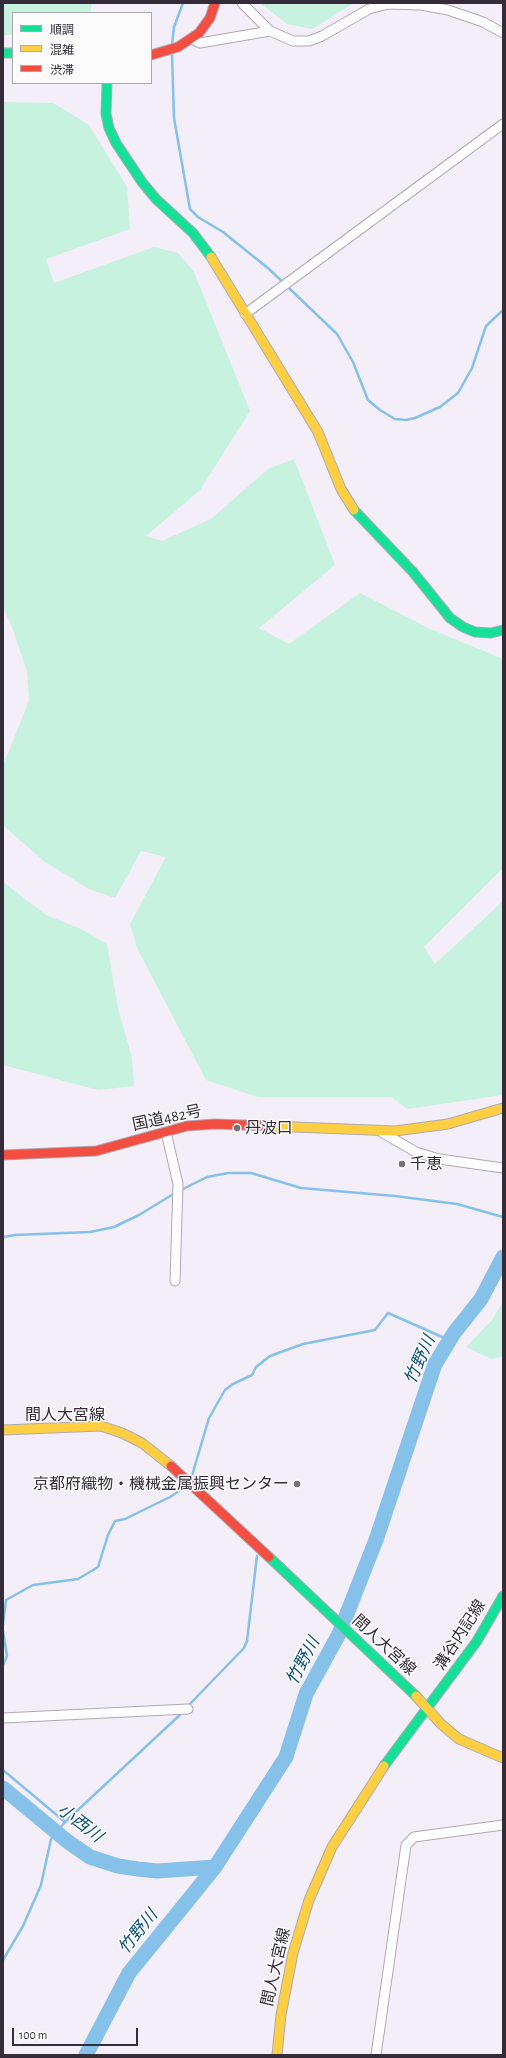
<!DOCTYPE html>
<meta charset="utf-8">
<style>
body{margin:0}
#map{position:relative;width:506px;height:2058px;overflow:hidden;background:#f3eef8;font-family:"Alegreya Sans","Noto Sans JP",sans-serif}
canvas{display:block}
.frame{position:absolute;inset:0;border:4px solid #342d39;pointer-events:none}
.legend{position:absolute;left:12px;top:12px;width:140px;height:72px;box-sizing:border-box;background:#fbfbfb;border:1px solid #aba9ad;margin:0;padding:5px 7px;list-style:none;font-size:12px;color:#342d39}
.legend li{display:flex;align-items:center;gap:8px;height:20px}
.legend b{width:20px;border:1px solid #aba9ad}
.scale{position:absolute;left:12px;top:2028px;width:126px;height:18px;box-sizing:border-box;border:2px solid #342d39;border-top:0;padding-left:5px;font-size:12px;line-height:14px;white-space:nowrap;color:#342d39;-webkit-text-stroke:3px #fbfbfb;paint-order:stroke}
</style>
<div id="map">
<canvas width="506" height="2058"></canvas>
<div class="frame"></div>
<ul class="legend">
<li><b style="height:5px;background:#16e098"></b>順調</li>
<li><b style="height:5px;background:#ffcf43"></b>混雑</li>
<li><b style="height:5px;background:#f24e42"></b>渋滞</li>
</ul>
<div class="scale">100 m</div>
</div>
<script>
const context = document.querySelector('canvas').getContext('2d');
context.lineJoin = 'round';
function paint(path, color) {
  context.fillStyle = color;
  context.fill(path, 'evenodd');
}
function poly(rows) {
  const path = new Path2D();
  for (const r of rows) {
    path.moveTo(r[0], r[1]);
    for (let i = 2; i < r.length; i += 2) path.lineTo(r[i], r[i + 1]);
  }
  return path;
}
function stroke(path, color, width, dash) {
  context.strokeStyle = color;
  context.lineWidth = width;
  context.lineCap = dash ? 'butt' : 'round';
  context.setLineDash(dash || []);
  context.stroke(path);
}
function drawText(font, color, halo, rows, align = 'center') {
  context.font = font + ' "Alegreya Sans","Noto Sans JP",sans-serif';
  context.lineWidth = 3;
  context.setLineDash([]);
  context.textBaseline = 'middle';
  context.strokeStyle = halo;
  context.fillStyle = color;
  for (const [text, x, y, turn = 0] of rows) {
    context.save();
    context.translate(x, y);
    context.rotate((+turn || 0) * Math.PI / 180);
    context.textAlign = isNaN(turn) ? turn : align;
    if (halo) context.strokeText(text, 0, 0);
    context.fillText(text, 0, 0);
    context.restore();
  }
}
const green = poly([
 [3,3,92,3,90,13,13,13,13,34,3,36],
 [260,3,354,3,312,29,287,24],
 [3,102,53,103,89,125,127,187,130,229,46,259,54,283,154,247,178,253,194,272,250,411,200,490,146,536,162,541,211,519,268,469,294,459,335,565,259,628,289,644,360,593,428,628,503,659,503,868,424,947,435,964,503,901,503,1095,407,1109,392,1097,258,1097,206,1080,137,948,130,924,166,857,141,851,115,898,89,889,45,862,5,827,3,822,3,766,29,701,27,671,12,627,3,607],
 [3,882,46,915,81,929,107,944,118,1008,132,1058,134,1086,98,1090,3,1065],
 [503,1302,503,1354,500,1357,491,1359,466,1347,492,1320]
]);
const stream = poly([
 [172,45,174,27,183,3],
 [172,54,174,118,190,209,198,217,223,232,269,269,337,334,353,362,368,400,380,410,395,419,406,420,415,418,440,407,458,393,472,368,486,326,503,310],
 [181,1190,207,1177,228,1173,251,1173,301,1188,395,1196,457,1204,503,1217],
 [3,1237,15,1235,90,1232,114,1227,139,1215,175,1193],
 [191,1479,209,1418,225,1390,233,1384,252,1375,256,1367,270,1356,303,1344,375,1330,388,1313,449,1340],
 [3,1625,6,1600,33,1585,78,1579,98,1567,108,1535,115,1521,125,1519,170,1497,188,1485],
 [3,1631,7,1656,3,1665],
 [188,1706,244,1648,247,1641,257,1556],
 [3,1770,65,1822],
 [3,1960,23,1926,41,1885,51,1839,65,1822,182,1713]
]);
const river = poly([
 [3,1788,67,1841,90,1857,118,1866,138,1869,157,1871,215,1867],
 [86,2055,129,1973,215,1867,286,1757,306,1694,339,1634,376,1540,435,1364,454,1333,481,1299,503,1257]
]);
const street = poly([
 [242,3,270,31,293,41,309,41,322,36,369,9,388,4,421,5,448,10,483,22,503,33],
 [192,39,200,43,270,31],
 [245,314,503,124],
 [166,1132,178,1184,175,1281],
 [383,1133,416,1152,439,1159,503,1168],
 [3,1718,188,1709],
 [376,2055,406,1845,414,1837,503,1825]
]);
const fast = poly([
 [3,53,13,53],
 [107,83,106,114,109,128,116,143,142,182,156,199,193,233,211,257],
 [354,510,413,572,450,618,463,627,475,632,491,633,503,630],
 [269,1557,416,1696],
 [384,1766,477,1641,503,1596]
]);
const slow = poly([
 [211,257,318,432,341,489,354,510],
 [270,1126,395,1131,448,1124,503,1108],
 [3,1430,101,1426,122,1433,142,1443,171,1466],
 [416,1696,441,1724,459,1739,503,1758],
 [277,2055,281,2015,293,1953,309,1900,332,1847,384,1766]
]);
const jam = poly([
 [151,55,178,47,199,33,210,18,215,3],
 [3,1155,96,1151,187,1126,215,1124,270,1126],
 [171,1466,269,1557]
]);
const markers = [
 [237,1128,4,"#77717c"],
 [402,1164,4,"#77717c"],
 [297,1484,4,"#77717c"]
];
const streetNames = [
 ["国道482号",167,1118,-12],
 ["間人大宮線",65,1415],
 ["溝谷内記線",460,1635,-57],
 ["間人大宮線",384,1645,43],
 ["間人大宮線",276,1967,-77]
];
const poiNames = [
 ["丹波口",245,1128],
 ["千恵",410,1164],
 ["京都府織物・機械金属振興センター",289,1484,"right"]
];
const waterNames = [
 ["竹野川",420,1360,-66],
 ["竹野川",303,1661,-62],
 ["小西川",80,1823,37],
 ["竹野川",138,1932,-51]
];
paint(green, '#c6f2df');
stroke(stream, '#86c1e9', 2.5);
stroke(river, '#86c1e9', 15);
stroke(street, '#afaab4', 11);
stroke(fast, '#afaab4', 11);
stroke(slow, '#afaab4', 11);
stroke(jam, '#afaab4', 11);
stroke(street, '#fdfcfe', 9);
stroke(fast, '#16e098', 9);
stroke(slow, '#ffcf43', 9);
stroke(jam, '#f24e42', 9);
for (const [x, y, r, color] of markers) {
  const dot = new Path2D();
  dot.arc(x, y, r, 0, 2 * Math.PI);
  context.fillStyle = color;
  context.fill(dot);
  stroke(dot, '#fbfbfb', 1.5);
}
drawText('16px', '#342d39', '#fbfbfb', streetNames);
drawText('16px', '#342d39', '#fbfbfb', poiNames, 'left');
drawText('italic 17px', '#0d5174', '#fbfbfb', waterNames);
</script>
